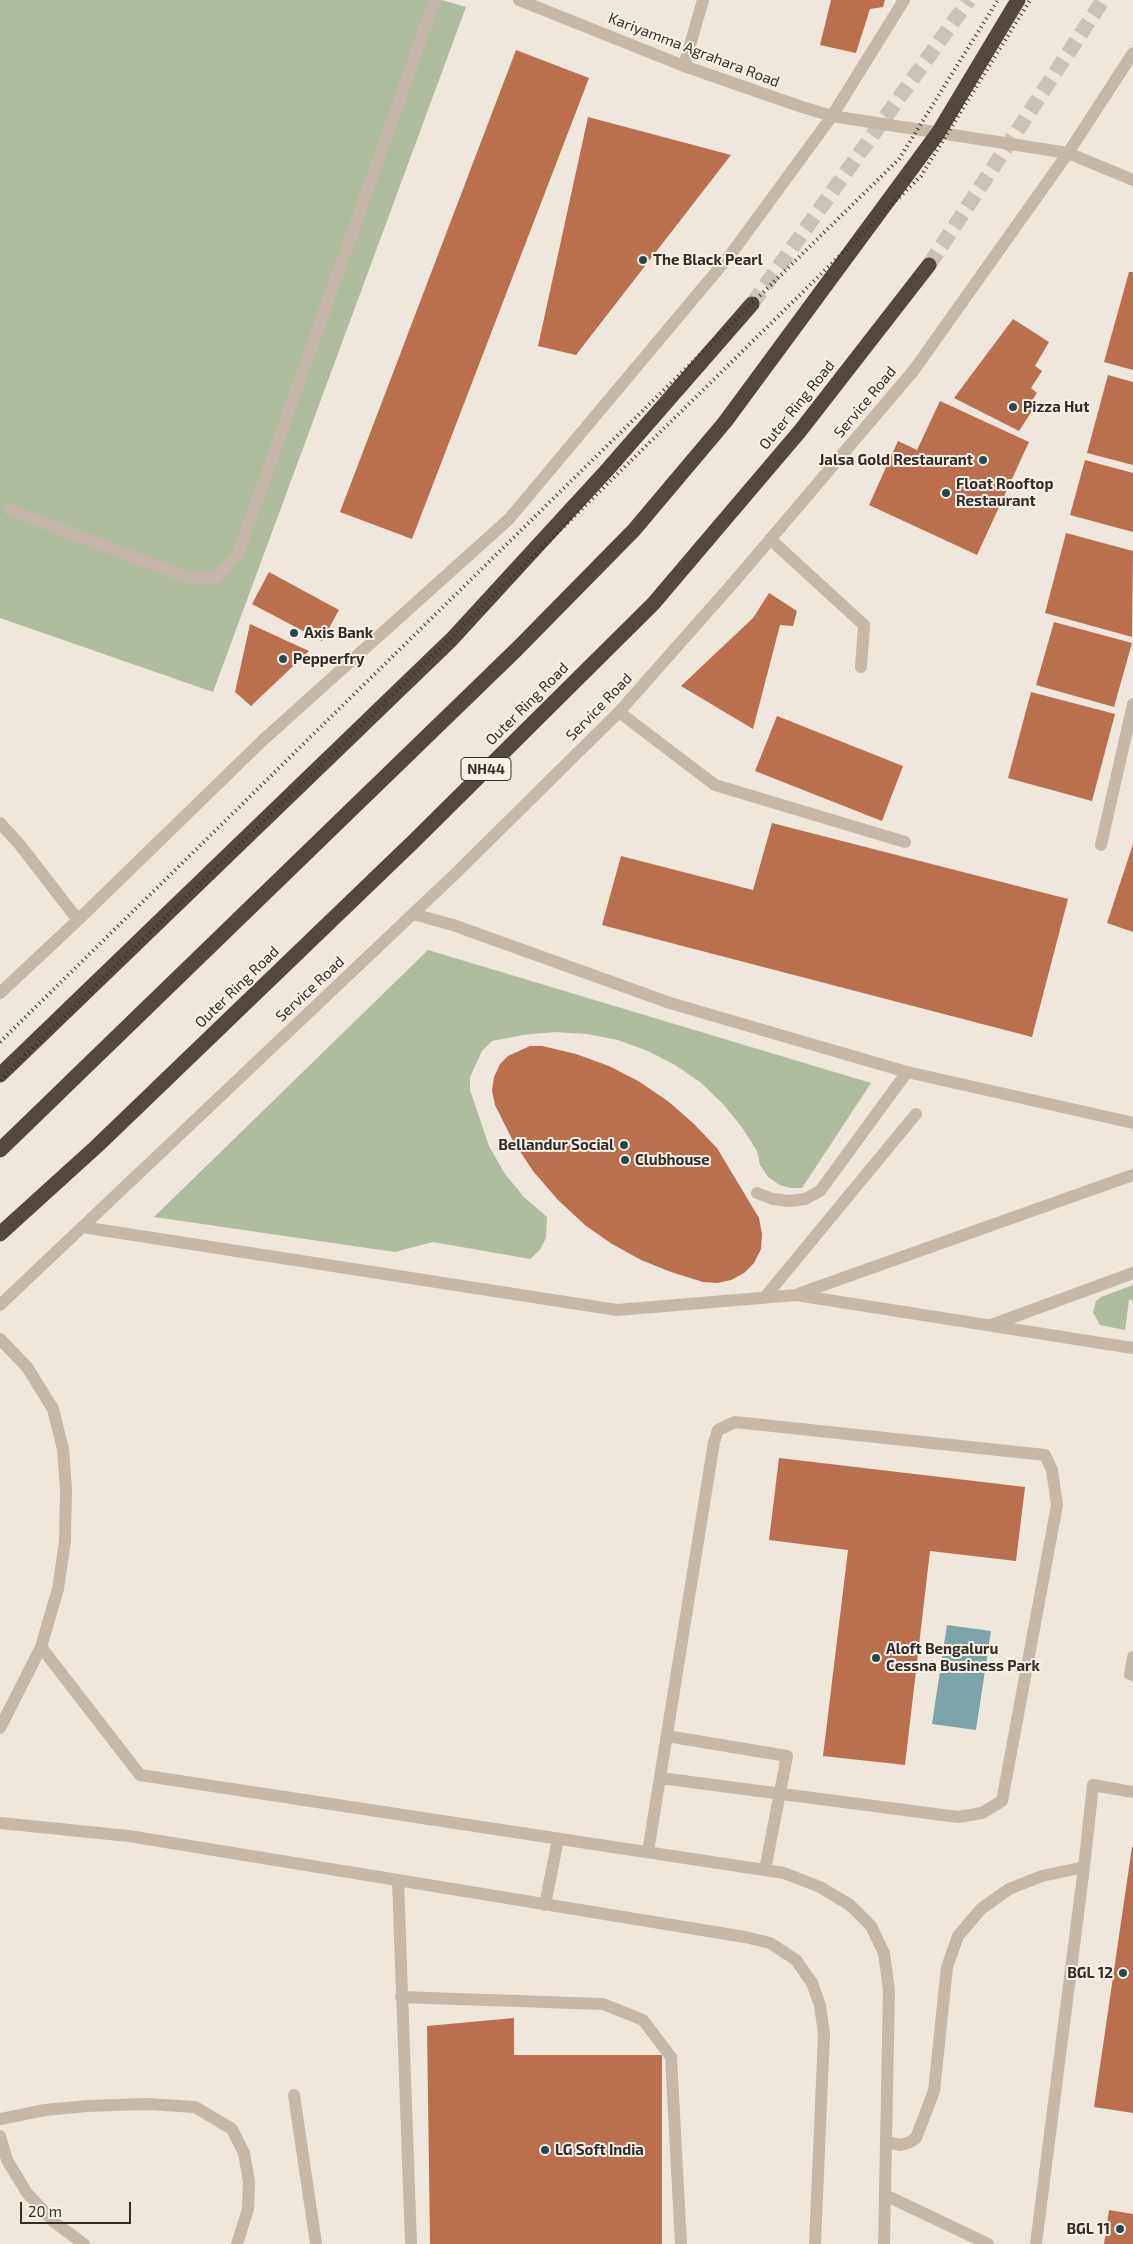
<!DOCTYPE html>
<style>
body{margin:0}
#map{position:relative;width:1133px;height:2244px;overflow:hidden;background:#efe7db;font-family:"Exo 2",sans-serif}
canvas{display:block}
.scale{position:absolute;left:20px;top:2202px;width:111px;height:22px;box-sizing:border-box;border:2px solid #342c28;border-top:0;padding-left:6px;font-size:15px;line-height:18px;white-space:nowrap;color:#342c28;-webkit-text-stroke:4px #f7f1e7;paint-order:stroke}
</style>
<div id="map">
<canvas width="1133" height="2244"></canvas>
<div class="scale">20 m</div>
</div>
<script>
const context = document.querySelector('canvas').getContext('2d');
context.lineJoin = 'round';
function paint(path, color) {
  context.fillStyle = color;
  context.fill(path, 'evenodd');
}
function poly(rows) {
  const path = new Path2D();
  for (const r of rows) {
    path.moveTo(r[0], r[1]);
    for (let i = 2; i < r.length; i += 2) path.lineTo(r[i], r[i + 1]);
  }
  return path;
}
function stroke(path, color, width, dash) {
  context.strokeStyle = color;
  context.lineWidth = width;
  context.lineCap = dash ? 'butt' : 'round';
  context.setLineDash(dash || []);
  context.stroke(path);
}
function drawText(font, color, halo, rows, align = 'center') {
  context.font = font + ' "Exo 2",sans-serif';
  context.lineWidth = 4;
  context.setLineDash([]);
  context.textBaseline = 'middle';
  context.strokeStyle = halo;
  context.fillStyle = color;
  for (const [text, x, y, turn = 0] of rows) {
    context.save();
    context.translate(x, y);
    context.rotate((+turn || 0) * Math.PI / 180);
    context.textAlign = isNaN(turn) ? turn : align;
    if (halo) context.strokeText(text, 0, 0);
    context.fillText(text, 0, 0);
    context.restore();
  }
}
const green = poly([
 [0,0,442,0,466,7,213,692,0,618],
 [428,950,871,1083,802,1188,790,1188,780,1185,768,1177,760,1165,757,1151,741,1126,722,1103,700,1082,675,1065,648,1051,618,1040,587,1034,555,1032,523,1035,492,1041,482,1051,470,1077,470,1090,489,1146,505,1174,524,1197,547,1217,546,1238,540,1250,530,1259,433,1242,395,1252,154,1217],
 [1133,1285,1133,1300,1129,1300,1125,1330,1100,1325,1093,1312,1096,1301,1101,1297]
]);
const water = poly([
 [947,1625,991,1631,976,1730,932,1724]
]);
const building = poly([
 [831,0,885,0,883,7,870,9,856,53,820,45],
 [516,50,589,78,412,539,340,512],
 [588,117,731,155,576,355,538,346],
 [1129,272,1133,272,1133,370,1104,362],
 [1013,319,1049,342,1035,366,1042,371,1031,388,1037,393,1028,407,1032,411,1019,431,954,398],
 [1108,375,1133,382,1133,465,1087,453],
 [940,401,1029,442,977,555,869,505,898,441,917,450],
 [1085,460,1133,473,1133,532,1070,515],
 [1066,533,1133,551,1132,637,1045,613],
 [269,572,339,610,322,641,252,604],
 [769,593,797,611,793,626,780,625,753,729,681,686,753,618],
 [1054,622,1132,643,1114,707,1036,685],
 [250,624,309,651,251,706,235,692],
 [1031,692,1115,714,1092,801,1008,778],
 [777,716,903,766,882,821,755,771],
 [772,823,1068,899,1032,1037,602,925,621,856,753,890],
 [1133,844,1133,932,1107,923],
 [530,1046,542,1046,576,1054,609,1066,640,1082,669,1102,694,1124,717,1148,759,1218,762,1234,761,1249,754,1263,744,1273,731,1280,717,1283,703,1282,671,1272,641,1260,612,1244,586,1226,558,1200,533,1171,512,1139,495,1105,492,1091,494,1077,500,1064,508,1056],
 [779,1458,1025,1487,1016,1561,930,1551,905,1765,823,1756,848,1550,769,1540],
 [1132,1847,1133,1847,1133,2113,1094,2107],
 [514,2018,514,2055,662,2055,662,2244,430,2244,427,2026],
 [1109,2210,1133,2214,1133,2244,1104,2244]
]);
const highwayTunnel = poly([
 [929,265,1103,0],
 [752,304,969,0]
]);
const minor = poly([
 [519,0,684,66,802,107,832,116,1068,153,1133,180],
 [684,66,703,0],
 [10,510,189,578,216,578,238,554,435,0],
 [770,539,864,625,861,667],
 [619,712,715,785,905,842],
 [0,823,20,845,78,920],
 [1101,845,1133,704],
 [413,914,453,925,670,1003,907,1072,1133,1123],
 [0,993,78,920,262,741,509,519,731,254,832,116,904,0],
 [757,1193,773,1199,789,1201,805,1199,820,1191,907,1072],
 [82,1227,617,1310,796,1295,1133,1348],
 [798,1294,1133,1175],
 [765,1297,916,1114],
 [0,1305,455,874,619,712,734,582,914,370,1068,153,1133,53],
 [994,1324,1133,1273],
 [0,1339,27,1367,53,1409,63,1449,66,1489,65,1541,58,1589,41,1647,0,1728],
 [41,1647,140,1775,784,1873,820,1887,850,1905,871,1926,884,1953,889,1990,884,2244],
 [1133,1657,1130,1674,1133,1675],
 [667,1736,787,1756,765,1870],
 [0,1823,129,1836,745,1937,770,1943,796,1960,812,1983,820,2005,824,2034,815,2244],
 [648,1852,714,1442,718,1430,735,1422,1045,1455,1052,1470,1057,1505,1002,1801,982,1813,958,1817,660,1778],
 [398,1881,411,2244],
 [545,1905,558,1839],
 [401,1997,603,2004,643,2020,671,2057,681,2244],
 [294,2095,316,2244],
 [0,2119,45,2110,87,2106,147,2104,195,2107,232,2129,244,2153,249,2182,248,2209,237,2244],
 [0,2136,7,2160,27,2193,54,2222,84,2244],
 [886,2142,901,2145,910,2142,916,2138,934,2091,947,1967,958,1936,981,1909,1009,1889,1042,1876,1084,1867],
 [885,2195,988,2244],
 [1036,2244,1084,1867,1093,1785,1133,1792]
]);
const highway = poly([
 [0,1075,452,639,608,469,752,304],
 [0,1150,517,649,634,530,725,422,938,133,1018,0],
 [0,1234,97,1146,414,841,653,604,800,431,929,265]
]);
const rail = poly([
 [0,1042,899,159,998,0],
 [0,1080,921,176,1030,0]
]);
const markers = [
 [643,260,5,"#214a51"],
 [1013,407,5,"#214a51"],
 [983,460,5,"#214a51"],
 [946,493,5,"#214a51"],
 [294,633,5,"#214a51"],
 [283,659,5,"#214a51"],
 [624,1145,5,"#214a51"],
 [625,1160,5,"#214a51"],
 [876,1658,5,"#214a51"],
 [1123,1973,5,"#214a51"],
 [545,2150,5,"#214a51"],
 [1120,2229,5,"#214a51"]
];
const shields = [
 [486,769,50]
];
const shieldNames = [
 ["NH44",486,769]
];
const streetNames = [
 ["Kariyamma Agrahara Road",694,50,21],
 ["Service Road",865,402,-50],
 ["Outer Ring Road",797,405,-51],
 ["Outer Ring Road",527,704,-45],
 ["Service Road",599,707,-46],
 ["Outer Ring Road",237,987,-44],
 ["Service Road",310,989,-43]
];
const poiNames = [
 ["The Black Pearl",653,260],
 ["Pizza Hut",1023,407],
 ["Jalsa Gold Restaurant",973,460,"right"],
 ["Float Rooftop",956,484],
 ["Restaurant",956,501],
 ["Axis Bank",304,633],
 ["Pepperfry",293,659],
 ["Bellandur Social",614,1145,"right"],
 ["Clubhouse",635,1160],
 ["Aloft Bengaluru",886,1649],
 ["Cessna Business Park",886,1666],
 ["BGL 12",1113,1973,"right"],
 ["LG Soft India",555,2150],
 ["BGL 11",1110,2229,"right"]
];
paint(green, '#afbd9d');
paint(water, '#7da4a9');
paint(building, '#ba704e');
stroke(highwayTunnel, '#cac2b7', 15, [15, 8]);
stroke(minor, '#c6b8a8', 12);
stroke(highway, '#544740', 15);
stroke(rail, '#342c28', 4, [1, 4]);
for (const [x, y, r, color] of markers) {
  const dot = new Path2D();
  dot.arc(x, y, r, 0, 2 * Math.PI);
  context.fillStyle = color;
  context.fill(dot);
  stroke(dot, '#f7f1e7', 2);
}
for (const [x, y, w] of shields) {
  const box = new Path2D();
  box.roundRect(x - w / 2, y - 11.5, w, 23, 4);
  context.fillStyle = '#f7f1e7';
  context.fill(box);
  stroke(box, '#342c28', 1);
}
drawText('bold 14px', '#342c28', null, shieldNames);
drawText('15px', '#342c28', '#f7f1e7', streetNames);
drawText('bold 15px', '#342c28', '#f7f1e7', poiNames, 'left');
</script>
